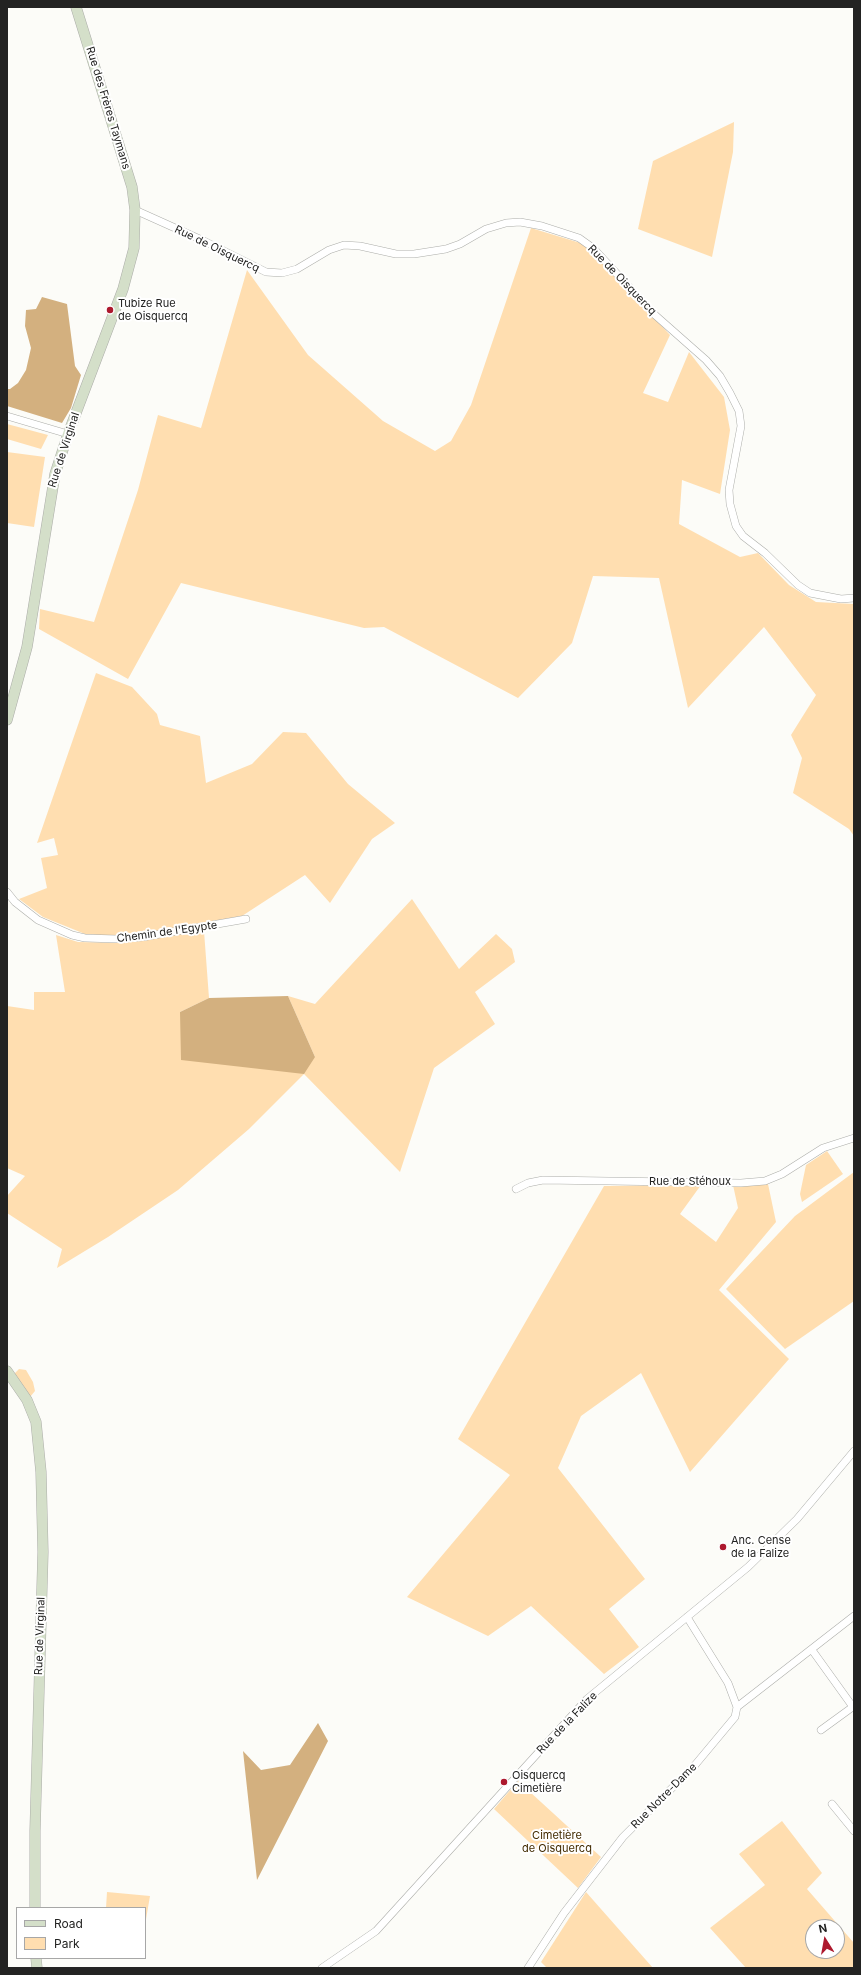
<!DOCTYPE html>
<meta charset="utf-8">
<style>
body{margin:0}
#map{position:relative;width:861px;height:1975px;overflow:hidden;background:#fcfcf8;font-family:Inter,sans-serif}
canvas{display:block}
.frame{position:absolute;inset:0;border:8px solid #232322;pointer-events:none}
.legend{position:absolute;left:16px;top:1907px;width:130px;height:52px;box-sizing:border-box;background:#fff;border:1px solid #a7a7a7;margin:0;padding:5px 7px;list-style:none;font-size:12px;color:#232322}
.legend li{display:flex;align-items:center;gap:8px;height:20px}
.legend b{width:20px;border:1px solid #a7a7a7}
.north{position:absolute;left:805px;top:1919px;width:40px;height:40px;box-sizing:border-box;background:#fff;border:1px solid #a7a7a7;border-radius:50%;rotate:349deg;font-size:11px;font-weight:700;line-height:16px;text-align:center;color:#232322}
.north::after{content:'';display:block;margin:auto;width:14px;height:18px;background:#ad182d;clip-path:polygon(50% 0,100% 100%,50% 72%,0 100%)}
</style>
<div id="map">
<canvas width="861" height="1975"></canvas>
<div class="frame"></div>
<ul class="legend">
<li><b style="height:5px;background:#d4dfc9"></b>Road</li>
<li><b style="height:11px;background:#ffdeb0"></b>Park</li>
</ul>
<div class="north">N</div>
</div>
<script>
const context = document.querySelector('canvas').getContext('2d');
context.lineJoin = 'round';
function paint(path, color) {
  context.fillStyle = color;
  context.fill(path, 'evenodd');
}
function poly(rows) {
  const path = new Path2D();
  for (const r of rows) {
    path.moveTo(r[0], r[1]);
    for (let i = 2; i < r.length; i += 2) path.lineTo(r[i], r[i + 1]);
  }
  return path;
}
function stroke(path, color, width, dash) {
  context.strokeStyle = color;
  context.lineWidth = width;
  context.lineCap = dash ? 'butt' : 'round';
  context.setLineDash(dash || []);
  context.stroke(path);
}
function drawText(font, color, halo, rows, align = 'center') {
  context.font = font + ' Inter,sans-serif';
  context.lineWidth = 4;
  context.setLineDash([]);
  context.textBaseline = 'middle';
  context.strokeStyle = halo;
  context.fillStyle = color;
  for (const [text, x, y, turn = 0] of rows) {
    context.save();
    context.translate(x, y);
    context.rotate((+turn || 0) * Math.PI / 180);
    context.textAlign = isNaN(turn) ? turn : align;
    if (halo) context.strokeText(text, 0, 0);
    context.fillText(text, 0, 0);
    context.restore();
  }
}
const green = poly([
 [734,122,733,152,712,257,638,229,653,161],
 [531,228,587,245,670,335,643,393,668,402,689,352,724,397,730,430,720,494,682,480,679,524,740,557,758,553,789,585,816,602,854,604,854,836,849,829,793,793,802,758,791,735,816,695,764,627,688,708,659,578,593,576,572,643,518,698,384,627,364,628,181,583,128,679,39,629,40,609,94,622,138,490,158,415,201,428,247,270,308,355,383,421,435,451,451,441,471,405],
 [7,424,48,435,41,449,7,439],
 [7,452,45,457,34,527,7,523],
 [96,673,132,687,157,714,160,725,200,736,206,783,252,764,283,732,306,733,348,784,395,823,372,839,330,903,305,875,242,916,146,933,108,936,85,934,43,917,19,899,47,888,41,858,58,855,54,838,37,843],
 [412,899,459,969,496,934,512,949,515,962,475,992,495,1024,434,1068,400,1172,304,1074,249,1129,178,1190,108,1237,57,1268,62,1249,7,1213,7,1196,25,1176,7,1168,7,1006,34,1010,34,992,65,992,56,935,78,942,119,943,204,931,209,998,180,1012,315,1057,288,996,315,1004],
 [827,1151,843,1174,802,1202,800,1194,806,1165],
 [854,1172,854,1301,785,1349,726,1289,795,1216],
 [768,1184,776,1222,719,1290,789,1359,690,1472,641,1373,581,1416,558,1468,645,1579,609,1609,639,1647,604,1674,531,1606,488,1636,407,1597,510,1475,458,1439,604,1186,701,1185,680,1214,716,1242,738,1208,733,1185],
 [19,1369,26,1370,33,1382,35,1391,30,1397,14,1374],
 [518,1781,601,1857,578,1888,494,1809],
 [782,1821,822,1873,807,1889,854,1943,854,1968,746,1968,710,1928,765,1885,739,1854],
 [813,1927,837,1927,837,1951,813,1951],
 [107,1892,150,1896,145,1925,145,1908,106,1908],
 [586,1892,653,1968,547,1968,541,1962]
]);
const forest = poly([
 [42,297,67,304,75,366,81,375,71,408,62,423,7,406,7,389,10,389,18,383,26,370,31,348,25,326,26,310,36,309],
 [288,996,315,1057,304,1074,181,1060,180,1012,209,998],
 [318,1723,328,1741,257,1880,243,1751,261,1770,290,1765]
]);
const street = poly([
 [135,210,204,241,266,272,282,273,297,269,329,250,344,245,360,246,396,254,414,254,446,249,460,244,486,229,506,223,520,222,542,226,579,238,593,248,655,315,706,360,720,376,730,393,739,411,741,426,729,490,730,504,736,526,743,536,765,553,798,585,810,593,841,599,854,598],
 [7,416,68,434],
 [7,892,15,902,38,920,72,935,85,938,117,939,143,937,246,919],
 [516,1189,528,1183,543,1180,741,1183,765,1181,782,1174,823,1148,854,1138],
 [812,1650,853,1707],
 [737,1707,854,1616],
 [821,1730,854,1706],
 [832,1804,854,1831],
 [322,1968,376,1931,587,1699,748,1567,797,1519,854,1451],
 [528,1968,564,1913,623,1837,695,1765,735,1717,737,1707,728,1683,687,1617]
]);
const secondary = poly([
 [7,720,27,647,55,474,68,434,123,289,134,248,135,210,132,187,76,7],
 [7,1371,27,1400,36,1422,41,1472,43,1552,35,1831,35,1908],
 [36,1958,37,1968]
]);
const markers = [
 [110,310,4,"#ad182d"],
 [723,1547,4,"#ad182d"],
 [504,1782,4,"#ad182d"]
];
const streetNames = [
 ["Rue des Frères Taymans",108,108,73],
 ["Rue de Oisquercq",217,249,26],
 ["Rue de Oisquercq",622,280,46],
 ["Rue de Virginal",64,450,-72],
 ["Chemin de l'Egypte",167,932,-8],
 ["Rue de Stéhoux",690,1182],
 ["Rue de Virginal",40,1636,-88],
 ["Rue de la Falize",567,1723,-46],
 ["Rue Notre-Dame",664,1796,-45]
];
const poiNames = [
 ["Tubize Rue",118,304],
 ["de Oisquercq",118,317],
 ["Anc. Cense",731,1541],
 ["de la Falize",731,1554],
 ["Oisquercq",512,1776],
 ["Cimetière",512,1789]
];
const parkNames = [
 ["Cimetière",557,1836],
 ["de Oisquercq",557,1849]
];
paint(green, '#ffdeb0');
paint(forest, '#d3b07f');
stroke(street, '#acada9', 8);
stroke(secondary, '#acada9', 11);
stroke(street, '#fff', 7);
stroke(secondary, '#d4dfc9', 10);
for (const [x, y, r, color] of markers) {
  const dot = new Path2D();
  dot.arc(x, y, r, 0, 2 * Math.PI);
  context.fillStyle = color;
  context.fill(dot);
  stroke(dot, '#fff', 1.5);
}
drawText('11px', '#232322', '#fff', streetNames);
drawText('11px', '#232322', '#fff', poiNames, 'left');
drawText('11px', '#422b01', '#fff', parkNames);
</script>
